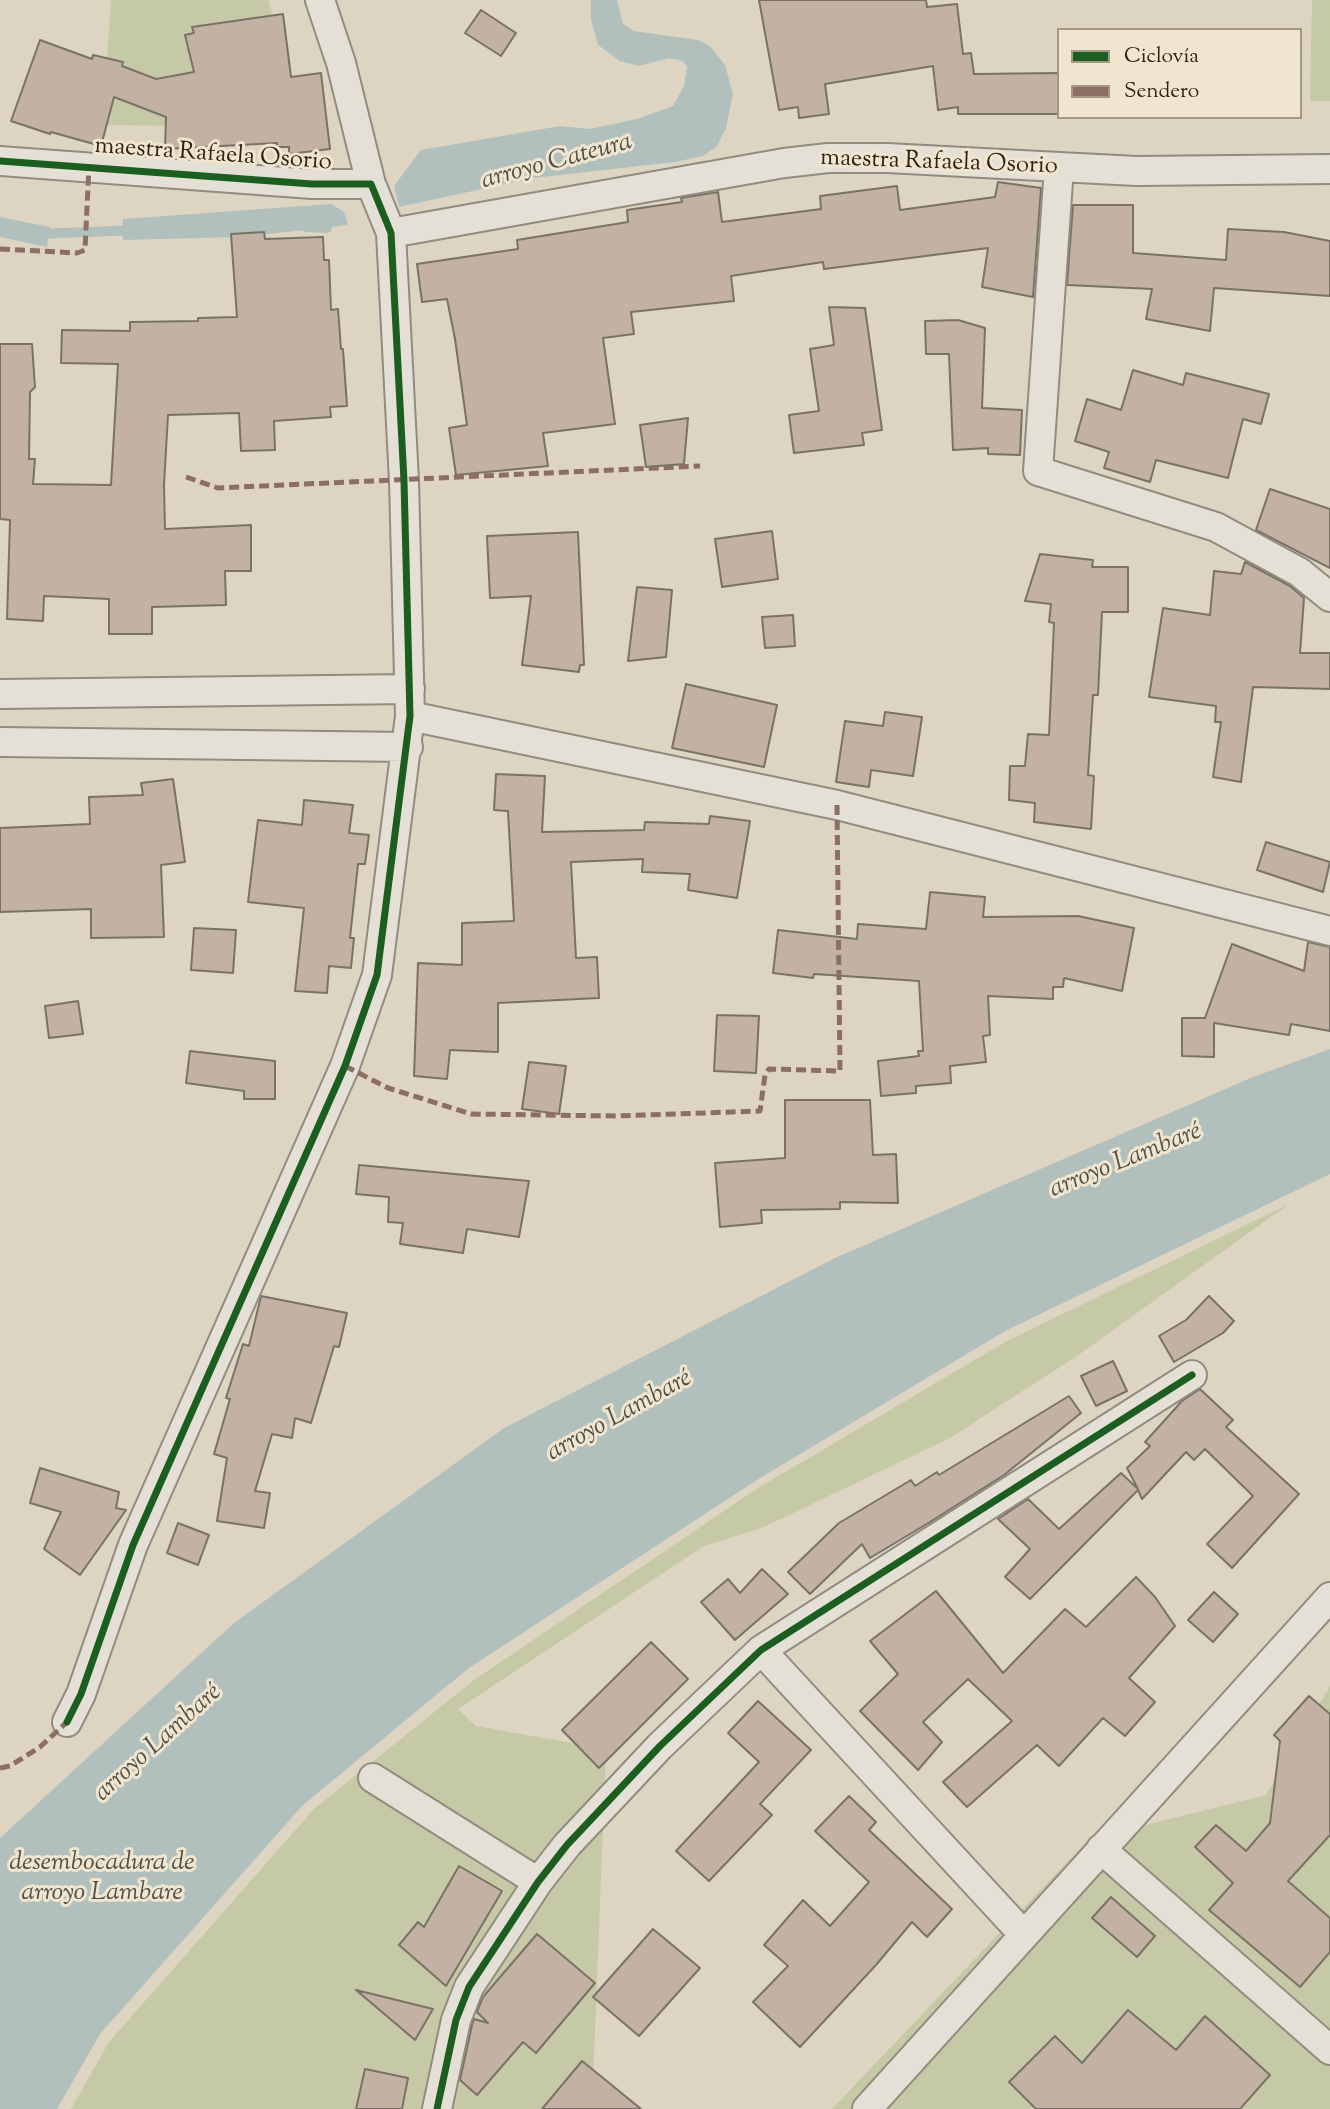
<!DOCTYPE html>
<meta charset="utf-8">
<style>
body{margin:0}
#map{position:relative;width:1330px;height:2109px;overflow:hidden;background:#ddd5c2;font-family:"Sorts Mill Goudy",serif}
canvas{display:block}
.legend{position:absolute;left:1057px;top:28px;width:245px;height:91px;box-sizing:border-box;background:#f0e6d0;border:2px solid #a49885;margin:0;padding:9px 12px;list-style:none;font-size:21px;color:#312314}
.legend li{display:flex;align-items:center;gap:14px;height:35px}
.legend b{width:35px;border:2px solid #a49885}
</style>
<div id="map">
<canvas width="1330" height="2109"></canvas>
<ul class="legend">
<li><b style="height:9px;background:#1b5e20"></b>Ciclovía</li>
<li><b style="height:9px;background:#8d6e63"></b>Sendero</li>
</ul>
</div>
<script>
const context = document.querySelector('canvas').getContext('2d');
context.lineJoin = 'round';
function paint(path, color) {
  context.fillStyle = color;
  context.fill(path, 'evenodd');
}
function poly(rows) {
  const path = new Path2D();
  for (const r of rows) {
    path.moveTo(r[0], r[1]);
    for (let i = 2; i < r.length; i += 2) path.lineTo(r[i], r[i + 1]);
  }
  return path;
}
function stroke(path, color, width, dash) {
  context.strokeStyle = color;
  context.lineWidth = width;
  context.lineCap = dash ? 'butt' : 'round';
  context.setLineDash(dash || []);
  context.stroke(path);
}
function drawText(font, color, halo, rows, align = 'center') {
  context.font = font + ' "Sorts Mill Goudy",serif';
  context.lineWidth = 6;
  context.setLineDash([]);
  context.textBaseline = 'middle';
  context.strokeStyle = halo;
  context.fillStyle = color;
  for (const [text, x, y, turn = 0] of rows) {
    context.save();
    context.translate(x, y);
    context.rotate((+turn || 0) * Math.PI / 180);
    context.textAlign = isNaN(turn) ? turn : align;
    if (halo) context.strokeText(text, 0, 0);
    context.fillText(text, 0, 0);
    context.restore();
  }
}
const green = poly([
 [111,0,269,0,278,47,255,127,103,125],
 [1312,0,1330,0,1330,101,1310,101],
 [1289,1204,1077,1356,950,1438,762,1528,704,1546,458,1709,476,1726,606,1749,592,2109,71,2109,109,2042,314,1809,474,1680,758,1488,1007,1341],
 [1330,1686,1330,2109,832,2109,1089,1839,1266,1795]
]);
const water = poly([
 [591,0,617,0,623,24,634,31,698,40,710,46,725,65,733,94,726,128,717,146,703,156,675,162,533,178,399,207,394,186,421,150,560,126,590,129,637,119,673,106,684,86,687,67,683,61,669,58,639,66,620,61,598,45,591,20],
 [331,204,344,212,348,225,241,237,123,240,123,219],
 [0,217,50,227,47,247,0,237],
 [1330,1049,1330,1174,1005,1331,760,1478,469,1668,303,1805,100,2034,57,2109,0,2109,0,1838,234,1623,504,1428,835,1258,1253,1077]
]);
const stream = poly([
 [306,227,327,228],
 [37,234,137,230]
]);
const building = poly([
 [759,0,926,0,927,7,957,4,963,54,971,53,974,74,1059,73,1059,114,958,114,958,107,938,110,933,66,825,84,829,114,799,118,798,107,779,110,759,0],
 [481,10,516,33,501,56,465,33,481,10],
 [283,14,291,77,321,73,330,149,289,154,289,147,277,147,277,143,165,149,166,117,114,97,101,146,51,132,50,134,11,121,40,40,92,59,93,55,123,62,122,66,156,79,194,72,185,35,194,33,192,27,283,14],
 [998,182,1041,188,1033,297,982,287,988,248,824,269,823,262,731,276,734,301,631,312,634,334,603,338,615,424,543,433,548,466,456,475,449,428,467,425,455,339,447,299,422,302,417,264,518,249,517,240,628,222,627,210,682,202,681,198,718,192,722,222,821,209,820,196,897,186,900,210,995,197,998,182],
 [1073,205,1133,205,1133,253,1226,260,1228,229,1284,232,1330,241,1330,296,1214,288,1210,331,1146,319,1152,289,1067,285,1073,205],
 [264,232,265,239,323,237,324,260,329,260,331,310,338,309,341,349,343,349,347,406,330,407,331,417,274,421,275,450,241,451,239,413,168,415,164,485,165,529,251,525,251,571,225,571,226,605,152,607,152,634,109,634,109,599,44,596,43,621,7,619,10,520,0,519,0,344,32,344,35,387,30,392,29,459,35,459,33,484,111,485,118,364,61,363,62,330,130,331,130,322,198,321,198,318,237,317,231,234,264,232],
 [829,307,865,308,882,430,862,433,864,445,794,453,789,415,819,411,810,349,834,345,829,307],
 [958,320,985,328,982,408,1022,410,1020,455,988,454,988,448,953,450,949,354,926,354,925,321,958,320],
 [1133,370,1183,385,1186,373,1269,394,1261,424,1243,419,1228,478,1156,460,1150,482,1104,468,1109,452,1075,441,1087,399,1121,410,1133,370],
 [688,418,684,464,646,467,640,425,688,418],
 [1270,489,1330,509,1330,568,1256,530,1270,489],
 [772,531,778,579,722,587,715,539,772,531],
 [578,532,584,665,580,665,579,672,522,665,531,596,490,598,487,536,578,532],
 [1040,554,1093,560,1092,567,1128,567,1128,612,1102,612,1098,695,1093,695,1088,775,1094,776,1091,829,1034,822,1035,803,1009,800,1010,766,1025,766,1028,734,1049,735,1054,623,1049,622,1051,604,1025,601,1040,554],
 [1245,562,1290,586,1304,598,1300,653,1330,653,1330,689,1253,687,1241,782,1213,777,1221,722,1215,722,1216,706,1149,697,1163,608,1210,615,1214,571,1241,574,1245,562],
 [637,587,672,590,666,657,628,661,637,587],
 [793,615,795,646,765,648,762,617,793,615],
 [686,684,777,705,764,767,672,748,686,684],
 [885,712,922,717,913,776,871,770,869,787,836,782,845,721,883,726,885,712],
 [496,774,545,776,542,832,644,830,645,822,709,824,710,816,750,821,737,898,688,890,690,874,642,872,643,859,571,862,576,958,597,957,599,998,498,1003,498,1052,450,1050,447,1079,414,1076,418,963,462,965,462,923,514,921,508,811,494,810,496,774],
 [173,779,185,862,161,865,164,937,91,938,91,909,0,912,0,828,90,824,89,797,143,795,141,783,173,779],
 [304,800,353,805,349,833,369,835,365,864,358,864,350,938,354,938,351,968,329,966,327,993,295,991,304,908,248,902,258,820,302,825,304,800],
 [1266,842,1330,862,1323,892,1257,870,1266,842],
 [930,892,985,897,983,917,1078,916,1134,928,1122,991,1064,978,1063,987,1053,987,1053,999,988,996,990,1035,983,1036,986,1062,950,1066,951,1083,916,1086,916,1093,881,1096,878,1061,919,1056,918,1051,923,1051,919,981,814,974,813,978,773,973,778,930,857,939,858,924,926,929,930,892],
 [194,928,236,930,233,973,191,970,194,928],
 [1308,942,1330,947,1330,1031,1291,1024,1289,1035,1214,1023,1214,1057,1182,1056,1182,1018,1205,1018,1232,944,1304,971,1308,942],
 [78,1001,83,1034,49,1038,45,1006,78,1001],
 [717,1015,759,1016,756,1073,714,1071,717,1015],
 [190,1051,275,1061,275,1099,244,1099,244,1091,186,1083,190,1051],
 [529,1062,566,1066,559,1114,522,1109,529,1062],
 [785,1100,870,1100,873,1155,896,1154,898,1203,840,1202,840,1209,761,1210,762,1223,720,1227,715,1163,785,1158,785,1100],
 [359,1165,529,1181,519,1237,467,1229,463,1253,400,1244,403,1223,388,1222,389,1197,356,1194,359,1165],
 [261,1296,347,1313,339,1347,334,1346,311,1423,295,1418,292,1438,272,1434,255,1491,270,1493,264,1528,217,1521,227,1458,214,1454,230,1399,226,1398,243,1344,249,1346,261,1296],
 [1209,1296,1234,1321,1223,1333,1174,1362,1159,1336,1186,1320,1209,1296],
 [1113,1361,1127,1391,1096,1406,1081,1376,1113,1361],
 [1200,1389,1233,1420,1226,1427,1299,1494,1232,1568,1207,1544,1253,1496,1205,1449,1194,1460,1186,1452,1142,1499,1138,1490,1030,1599,1005,1577,1030,1549,998,1519,1028,1499,1059,1529,1121,1473,1138,1489,1127,1468,1150,1446,1145,1442,1182,1401,1200,1389],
 [1069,1396,1081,1413,1004,1475,930,1522,870,1558,862,1544,810,1594,788,1572,839,1523,911,1480,915,1486,937,1472,939,1475,1069,1396],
 [40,1468,119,1492,116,1508,126,1510,80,1575,44,1549,61,1512,30,1503,40,1468],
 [178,1523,209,1535,198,1565,167,1553,178,1523],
 [762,1569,788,1594,735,1640,701,1602,728,1579,740,1593,762,1569],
 [1136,1577,1155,1597,1175,1626,1129,1678,1155,1702,1125,1736,1103,1718,1059,1766,1037,1745,967,1807,943,1782,1012,1721,968,1679,923,1722,942,1742,918,1770,860,1711,898,1674,870,1641,936,1591,1003,1673,1065,1609,1086,1627,1136,1577],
 [1214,1592,1238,1614,1213,1642,1188,1620,1214,1592],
 [651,1642,688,1679,599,1768,562,1730,651,1642],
 [1309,1696,1330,1714,1330,1835,1288,1881,1330,1918,1330,1952,1300,1987,1209,1910,1233,1883,1195,1847,1216,1825,1246,1851,1270,1823,1280,1741,1274,1735,1309,1696],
 [758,1701,811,1750,760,1804,772,1815,709,1881,676,1851,759,1762,728,1733,758,1701],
 [849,1796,876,1822,869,1830,952,1909,927,1937,912,1922,876,1965,800,2047,753,2002,788,1966,764,1945,803,1900,830,1926,869,1882,815,1831,849,1796],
 [459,1866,502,1891,446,1986,399,1945,418,1922,424,1927,459,1866],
 [1111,1897,1155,1936,1137,1957,1092,1918,1111,1897],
 [653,1929,700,1968,639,2036,593,1997,653,1929],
 [537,1934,595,1983,536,2053,523,2042,477,2095,460,2080,472,2025,474,2019,488,2023,477,2012,483,1997,537,1934],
 [356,1990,433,2009,415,2040,356,1990],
 [1128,2010,1176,2050,1205,2016,1270,2075,1240,2109,1036,2109,1009,2082,1055,2036,1082,2063,1128,2010],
 [582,2061,608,2082,641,2109,542,2109,582,2061],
 [365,2069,408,2078,402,2109,356,2109,365,2069]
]);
const minor = poly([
 [320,0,341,63,371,184],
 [0,161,312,184,371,184,391,233,404,481,410,716,377,975,345,1066,133,1545,81,1694,67,1722],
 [1059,167,1038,471,1216,527,1299,572,1330,597],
 [391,233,784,163,828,158,887,158,1136,171,1330,169],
 [0,694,410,689],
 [410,716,837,805,1330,931],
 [0,742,408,747],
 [761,1650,1023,1934],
 [373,1778,538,1882],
 [1101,1849,1330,2050],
 [437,2109,456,2020,469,1987,538,1882,567,1845,660,1746,761,1650,1192,1375],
 [867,2109,1330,1597]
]);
const quiet = poly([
 [0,249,77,253,85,250,89,166],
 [186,477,218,488,700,466],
 [345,1066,388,1088,471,1114,616,1116,760,1111,765,1075,769,1069,840,1071,837,805],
 [0,1768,10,1766,40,1747,67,1722]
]);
const cycleway = poly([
 [0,161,312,184,371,184,391,233,404,481,410,716,377,975,345,1066,133,1545,81,1694,67,1722],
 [437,2109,456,2020,469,1987,538,1882,567,1845,660,1746,761,1650,1192,1375]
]);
const streetNames = [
 ["maestra Rafaela Osorio",213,156,4],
 ["maestra Rafaela Osorio",939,164,2]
];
const waterNames = [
 ["arroyo Cateura",557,163,-15],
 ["arroyo Lambaré",1126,1162,-22],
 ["arroyo Lambaré",620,1417,-29],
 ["arroyo Lambaré",159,1744,-42],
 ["desembocadura de",102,1865],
 ["arroyo Lambare",102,1895]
];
paint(green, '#c6c9a6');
paint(water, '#b1c0bd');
stroke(stream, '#b1c0bd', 10);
paint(building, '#c3b1a3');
stroke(building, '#797367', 2);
stroke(minor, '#928b7f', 32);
stroke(minor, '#e5e0d6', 28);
stroke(quiet, '#8d6e63', 5, [10, 5]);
stroke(cycleway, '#1b5e20', 7);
drawText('24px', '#312314', '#f0e6d0', streetNames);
drawText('italic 26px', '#524f46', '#f0e6d0', waterNames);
</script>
